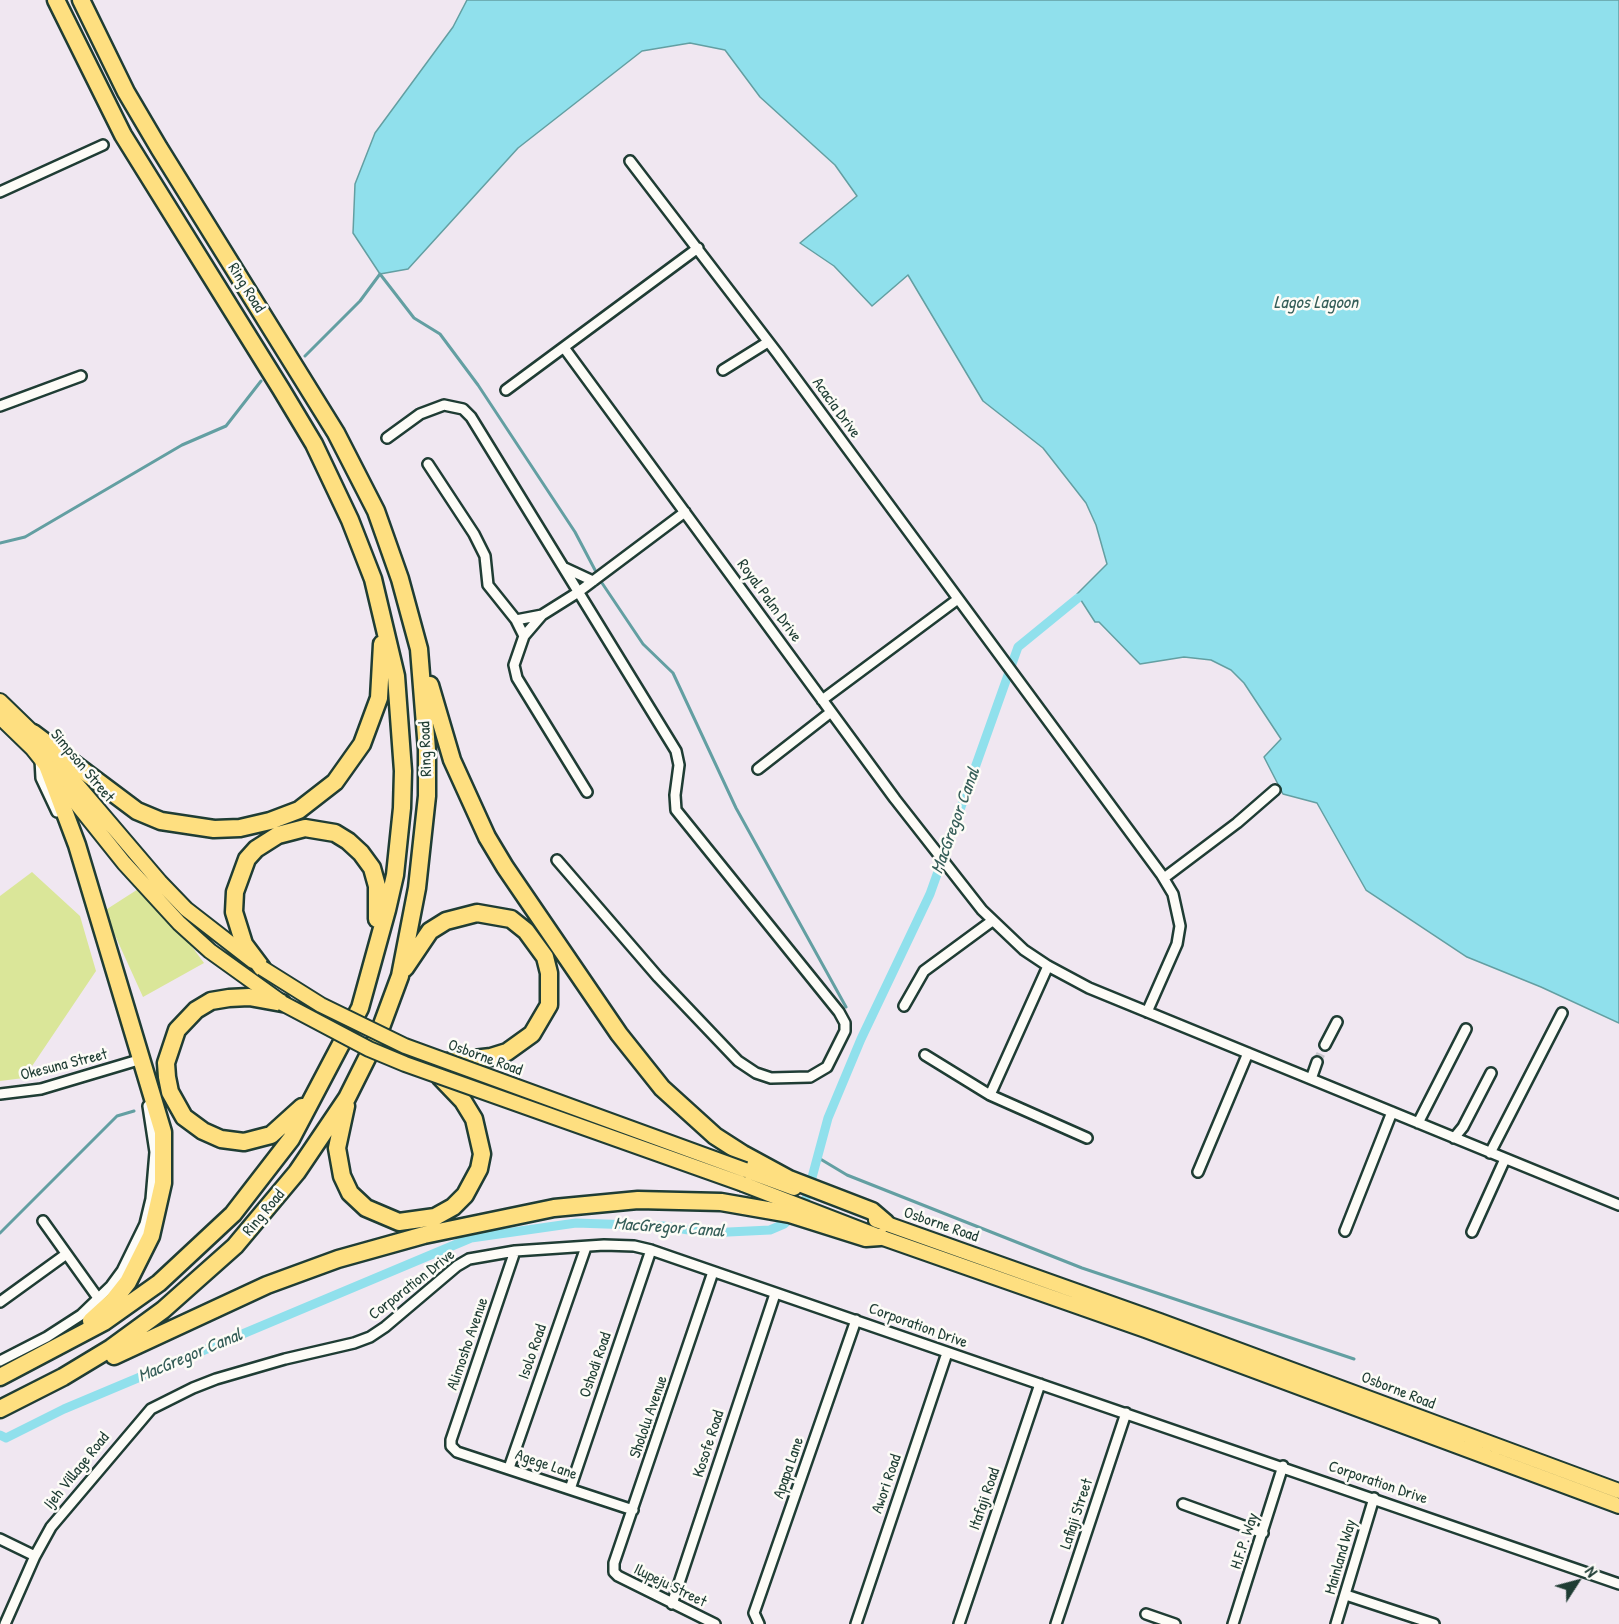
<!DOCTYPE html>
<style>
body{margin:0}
#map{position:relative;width:1619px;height:1624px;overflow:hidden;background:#f0e7f1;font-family:"Patrick Hand",sans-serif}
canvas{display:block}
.north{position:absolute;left:1547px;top:1552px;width:60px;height:60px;-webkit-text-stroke:4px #fdfcf7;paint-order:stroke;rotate:54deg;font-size:16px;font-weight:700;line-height:24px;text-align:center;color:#1f3d34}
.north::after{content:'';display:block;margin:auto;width:21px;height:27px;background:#1f3d34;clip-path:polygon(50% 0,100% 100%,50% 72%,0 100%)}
</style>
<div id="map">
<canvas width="1619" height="1624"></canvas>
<div class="north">N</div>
</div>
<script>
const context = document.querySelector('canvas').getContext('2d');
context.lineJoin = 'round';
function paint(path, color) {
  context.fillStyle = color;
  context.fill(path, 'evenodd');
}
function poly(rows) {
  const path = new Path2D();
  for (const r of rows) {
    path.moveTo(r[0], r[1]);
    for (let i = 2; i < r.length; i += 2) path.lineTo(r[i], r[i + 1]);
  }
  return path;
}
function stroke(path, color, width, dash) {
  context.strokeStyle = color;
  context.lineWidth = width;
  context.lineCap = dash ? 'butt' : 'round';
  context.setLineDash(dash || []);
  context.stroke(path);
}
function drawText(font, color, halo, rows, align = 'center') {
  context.font = font + ' "Patrick Hand",sans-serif';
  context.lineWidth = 5;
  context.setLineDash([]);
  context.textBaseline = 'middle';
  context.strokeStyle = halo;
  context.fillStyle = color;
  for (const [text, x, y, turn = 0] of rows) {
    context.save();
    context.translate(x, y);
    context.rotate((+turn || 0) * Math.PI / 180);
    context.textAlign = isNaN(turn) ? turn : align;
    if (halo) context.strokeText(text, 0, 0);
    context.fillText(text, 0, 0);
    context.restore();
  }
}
const green = poly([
 [32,872,80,916,96,971,24,1078,0,1081,0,896],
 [146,884,204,963,143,997,104,911]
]);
const water = poly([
 [467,0,1619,0,1619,1023,1541,987,1467,957,1366,890,1317,803,1283,794,1264,757,1281,739,1244,683,1231,670,1211,660,1184,657,1140,664,1099,622,1095,622,1077,594,1107,564,1096,525,1086,503,1043,448,983,401,908,275,872,306,834,266,800,243,857,196,835,165,760,97,725,50,690,43,642,51,518,148,408,269,380,274,353,233,355,184,375,133,453,27,467,0]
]);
const stream = poly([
 [305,356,360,301,380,274,414,318,440,334,478,385,575,532,595,570],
 [0,543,25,537,182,445,226,426,261,381],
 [602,583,643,644,673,673,736,808,846,1007],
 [817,1157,847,1175,1082,1268,1354,1359],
 [0,1233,117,1116,134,1111]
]);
const canal = poly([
 [0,1435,6,1438,64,1409,471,1238,576,1223,663,1226,708,1233,770,1230,784,1224,799,1211,807,1196,828,1118,861,1039,930,894,1018,647,1078,598]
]);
const minorTunnel = poly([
 [1317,1062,1325,1045]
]);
const minor = poly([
 [630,161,777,353,1161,874,1173,894,1180,926,1177,944,1147,1012],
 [0,192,103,145],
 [565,349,895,799,982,910,1024,950,1048,966,1089,988,1619,1205],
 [723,370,768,342],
 [506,390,698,248],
 [0,406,81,376],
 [387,438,420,414,444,405,463,409,471,417,676,751,679,765,675,795,676,810,839,1012,845,1023,845,1031,827,1067,810,1077,771,1078,756,1073,738,1061,658,977,557,860],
 [428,464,474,534,485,556,488,585,516,620,524,636,514,665,517,678,587,792],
 [565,568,593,581],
 [516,620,542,615],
 [524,636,542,615,577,593,685,512],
 [822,700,958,599],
 [40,759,41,778,57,812],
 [758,769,831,712],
 [1164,878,1237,823,1275,790],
 [904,1006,924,971,992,921],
 [1325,1045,1337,1022],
 [925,1055,990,1095,1087,1138],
 [1311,1079,1317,1062],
 [0,1094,41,1089,135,1061],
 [990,1095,1048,966],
 [1418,1123,1466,1029],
 [1454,1138,1463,1127,1491,1073],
 [1490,1153,1562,1013],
 [1198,1172,1248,1053],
 [43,1221,98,1298],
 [1345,1231,1392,1112],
 [1472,1232,1505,1159],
 [515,1251,451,1440,451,1446,457,1452,633,1510],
 [713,1272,614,1563,614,1572,618,1576,715,1624],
 [0,1302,65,1255],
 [0,1361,47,1337,81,1315,111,1286,122,1271,145,1224,151,1199,155,1152,148,1106],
 [509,1468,586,1247],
 [570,1489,651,1250],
 [1183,1504,1263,1533],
 [0,1539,35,1556],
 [1346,1595,1434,1624],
 [672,1604,775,1294],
 [1146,1614,1175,1624],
 [5,1624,35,1556,51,1527,151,1409,193,1388,216,1379,285,1359,354,1343,370,1337,385,1327,457,1266,469,1259,515,1251,604,1245,634,1246,651,1250,1619,1584],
 [759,1624,754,1613,856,1320],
 [856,1624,947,1353],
 [959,1624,1040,1384],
 [1056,1624,1126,1413],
 [1233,1624,1283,1466],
 [1336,1624,1374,1498]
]);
const primary = poly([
 [0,701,33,733,160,882,186,909,253,961],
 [0,717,32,748,124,863,179,923,210,951,281,1002],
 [745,1170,794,1188],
 [743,1184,880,1237,1145,1330,1619,1506],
 [876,1220,1160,1321,1619,1491]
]);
const motorway = poly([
 [430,685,452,760,487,837,505,867,619,1034,662,1088,715,1136,743,1154,789,1179,872,1211,886,1223],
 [33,733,137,811,161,821,214,829,240,828,270,821,299,810,335,782,362,744,379,698,382,644],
 [48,768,77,845,163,1132,163,1183,151,1236,128,1282,113,1301,91,1321],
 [262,968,244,944,234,912,235,892,247,859,256,849,278,835,305,828,335,833,348,841,361,853,372,868,377,886,377,919],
 [405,968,430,931,446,921,477,913,511,919,526,931,545,957,549,973,549,1005,532,1034,507,1052,491,1057,447,1062],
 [282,1003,249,997,229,998,211,1001,196,1010,177,1030,166,1063,167,1077,170,1092,184,1117,203,1131,221,1139,244,1142,271,1135,302,1107],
 [346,1106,337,1148,342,1176,350,1193,366,1208,399,1222,435,1217,453,1207,465,1195,479,1169,482,1154,474,1119,463,1101,440,1077],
 [114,1356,267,1285,338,1259,424,1235,554,1208,638,1200,721,1202,790,1214,866,1238,880,1237],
 [0,1377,104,1322,159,1283,233,1214,291,1139,360,1008,387,910,395,875,402,808,403,771,396,676,373,579,350,520,314,444,281,389,123,135,56,0],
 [0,1409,63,1377,111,1348,163,1310,235,1246,297,1172,347,1098,377,1038,400,976,417,888,427,796,427,750,419,649,400,579,376,511,336,433,159,148,126,92,81,0]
]);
const primaryBridge = poly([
 [262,968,321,1005,405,1046,745,1170],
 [282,1003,369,1049,405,1064,743,1184]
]);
const streetNames = [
 ["Ring Road",246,288,58],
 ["Acacia Drive",836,408,54],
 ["Royal Palm Drive",769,601,54],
 ["Ring Road",426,749,-92],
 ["Simpson Street",82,766,50],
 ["Osborne Road",485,1058,20],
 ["Okesuna Street",64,1065,-14],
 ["Ring Road",264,1213,-50],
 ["Osborne Road",941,1225,19],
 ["Corporation Drive",412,1285,-38],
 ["Corporation Drive",918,1326,20],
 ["Alimosho Avenue",468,1344,-71],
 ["Isolo Road",533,1352,-71],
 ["Oshodi Road",596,1365,-71],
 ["Osborne Road",1398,1391,21],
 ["Shololu Avenue",649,1417,-71],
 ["Kosofe Road",709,1444,-72],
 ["Agege Lane",546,1465,19],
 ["Apapa Lane",789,1468,-71],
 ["Ijeh Village Road",77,1471,-51],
 ["Corporation Drive",1378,1483,19],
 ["Awori Road",887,1484,-71],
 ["Itafaji Road",985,1499,-71],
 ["Lafiaji Street",1077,1514,-72],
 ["H.F.P. Way",1245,1541,-72],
 ["Mainland Way",1341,1557,-74],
 ["Ilupeju Street",670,1586,26]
];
const waterNames = [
 ["Lagos Lagoon",1316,303],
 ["MacGregor Canal",956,821,-70],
 ["MacGregor Canal",669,1228,4],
 ["MacGregor Canal",190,1356,-23]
];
paint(green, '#dae699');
paint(water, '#90e0ec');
stroke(water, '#639fa2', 1.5);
stroke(stream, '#639fa2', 3);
stroke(canal, '#90e0ec', 9);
stroke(minorTunnel, '#c6c5cb', 9, [9, 4.5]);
stroke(minor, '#1f3d34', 14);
stroke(primary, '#1f3d34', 18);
stroke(motorway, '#1f3d34', 21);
stroke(minor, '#fdfcf7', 9);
stroke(primary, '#fedf80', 14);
stroke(motorway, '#fedf80', 16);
stroke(primaryBridge, '#1f3d34', 18, []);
stroke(primaryBridge, '#fedf80', 14);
drawText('16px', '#1f3d34', '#fdfcf7', streetNames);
drawText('italic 18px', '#365e59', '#fdfcf7', waterNames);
</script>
